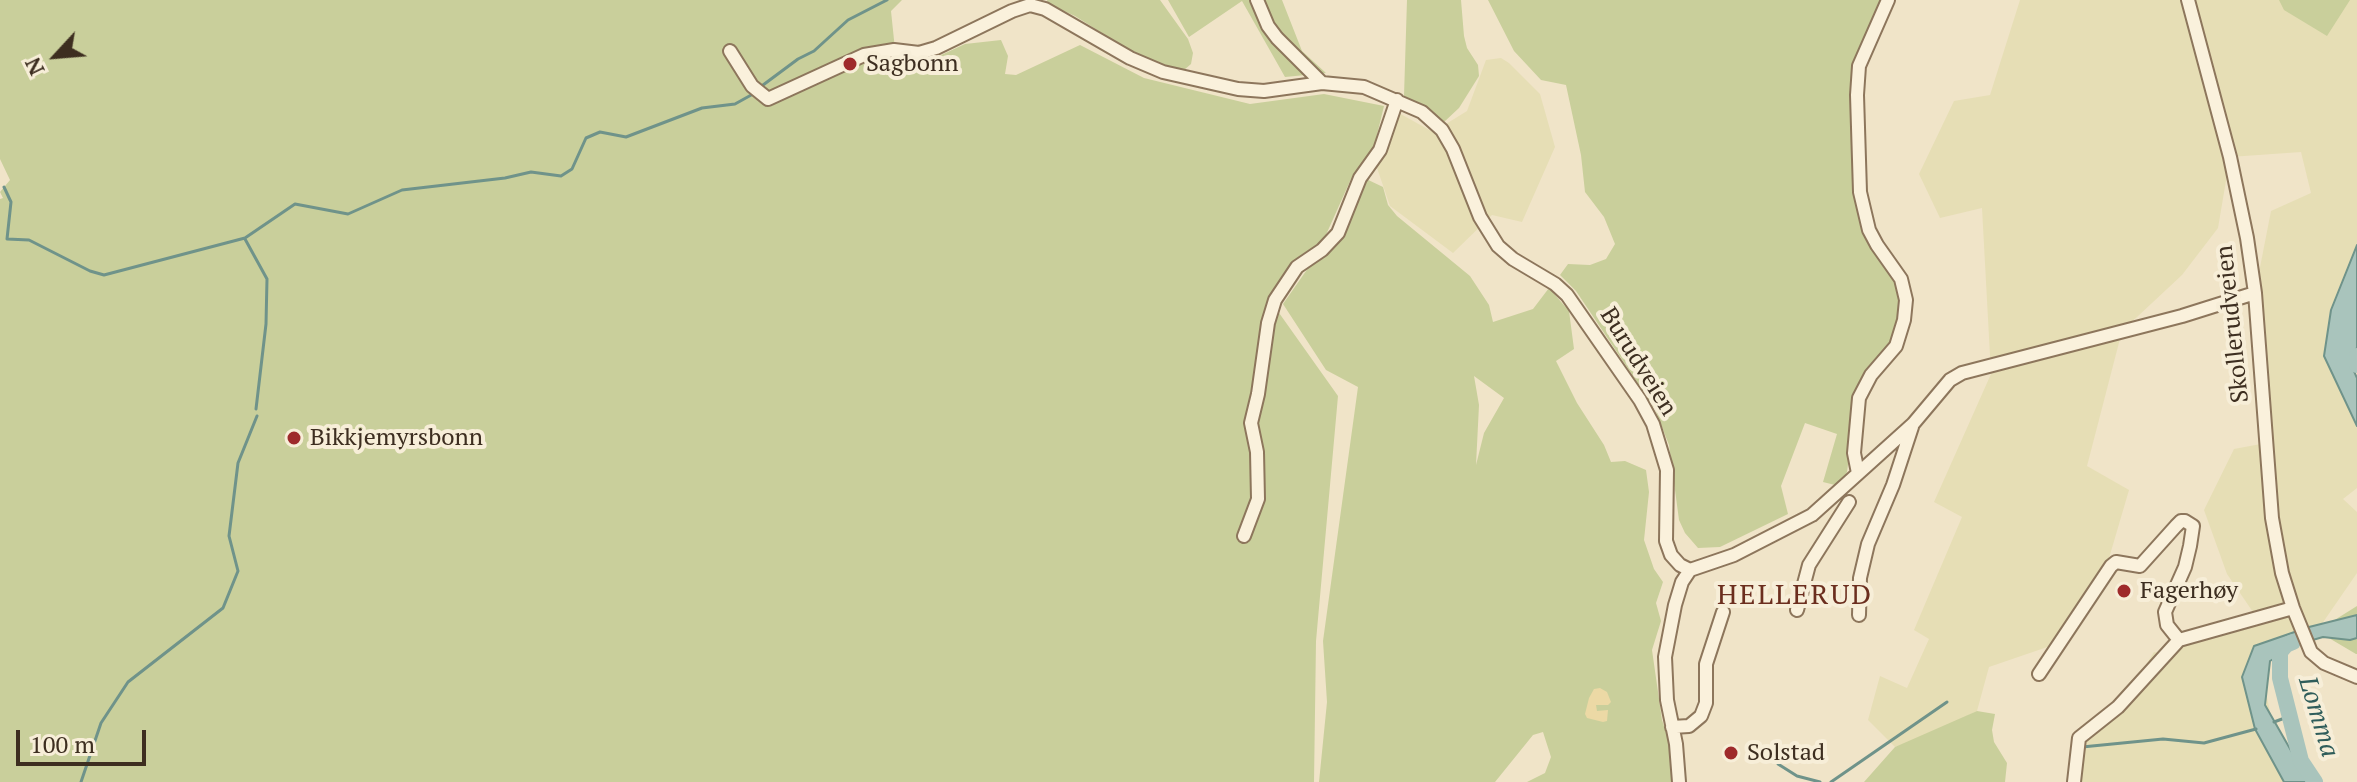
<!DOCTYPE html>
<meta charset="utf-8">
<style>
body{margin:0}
#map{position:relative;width:2357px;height:782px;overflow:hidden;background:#f0e4c8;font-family:"PT Serif",serif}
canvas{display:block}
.north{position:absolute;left:16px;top:16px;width:80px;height:80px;-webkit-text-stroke:6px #f7eed8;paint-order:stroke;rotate:244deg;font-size:22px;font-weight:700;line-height:32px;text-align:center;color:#3d2e20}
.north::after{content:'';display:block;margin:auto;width:28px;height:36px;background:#3d2e20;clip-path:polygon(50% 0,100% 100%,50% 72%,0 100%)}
.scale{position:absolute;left:16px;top:730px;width:130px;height:36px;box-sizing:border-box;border:4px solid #3d2e20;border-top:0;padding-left:10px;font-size:24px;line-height:28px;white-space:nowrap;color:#3d2e20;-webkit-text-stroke:6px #f7eed8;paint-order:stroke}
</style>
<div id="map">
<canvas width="2357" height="782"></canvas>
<div class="north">N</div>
<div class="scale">100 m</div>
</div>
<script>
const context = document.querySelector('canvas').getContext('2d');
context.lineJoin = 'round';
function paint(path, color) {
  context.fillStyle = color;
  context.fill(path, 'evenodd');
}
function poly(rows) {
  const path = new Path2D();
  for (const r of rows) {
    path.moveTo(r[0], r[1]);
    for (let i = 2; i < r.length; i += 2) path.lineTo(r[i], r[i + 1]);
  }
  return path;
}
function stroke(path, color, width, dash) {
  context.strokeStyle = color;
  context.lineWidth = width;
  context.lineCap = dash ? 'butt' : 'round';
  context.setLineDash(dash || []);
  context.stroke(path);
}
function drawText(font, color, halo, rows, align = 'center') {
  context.font = font + ' "PT Serif",serif';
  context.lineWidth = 8;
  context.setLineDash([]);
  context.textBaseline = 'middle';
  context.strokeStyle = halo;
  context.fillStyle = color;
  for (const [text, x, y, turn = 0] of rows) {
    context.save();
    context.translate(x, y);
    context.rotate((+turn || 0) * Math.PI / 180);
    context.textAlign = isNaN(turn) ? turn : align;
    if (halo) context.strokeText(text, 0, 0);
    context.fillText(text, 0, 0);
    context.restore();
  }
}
const farmland = poly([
 [2020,0,2357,0,2357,248,2354,251,2341,355,2357,414,2357,488,2343,499,2357,512,2357,573,2317,631,2259,659,2273,726,2295,782,2075,782,2078,733,2118,709,2154,652,2166,654,2255,615,2227,574,2204,510,2234,449,2266,443,2255,293,2271,211,2311,193,2301,152,2230,157,2218,228,2182,275,2122,331,2087,466,2129,490,2107,565,2059,643,1989,667,1977,711,1917,740,1895,747,1868,720,1880,676,1907,688,1929,639,1914,630,1962,517,1934,502,1991,374,1982,208,1940,218,1919,174,1954,101,1990,95],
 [1501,58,1509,63,1540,94,1555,147,1522,222,1492,215,1453,253,1390,206,1376,165,1397,112,1433,132,1467,111,1486,60]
]);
const green = poly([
 [0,0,902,0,891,11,896,59,919,60,939,56,965,44,1001,40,1008,56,1005,74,1016,75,1080,45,1144,78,1250,104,1324,94,1384,106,1374,147,1351,179,1325,237,1272,303,1338,396,1316,641,1314,782,0,782,0,199,3,198,0,192,10,180,0,159],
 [1047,0,1160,0,1188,39,1193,53,1191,64,1184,70,1176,70,1135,54,1075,16,1048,4],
 [1168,0,1282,0,1302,51,1326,73,1285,77,1242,1,1189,37],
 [1407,0,1461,0,1464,36,1467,48,1478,65,1479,76,1459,108,1444,122,1404,96],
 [1488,0,1884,0,1854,79,1857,197,1900,283,1904,303,1901,335,1858,388,1847,472,1839,486,1823,482,1837,434,1805,423,1781,486,1788,514,1720,547,1698,548,1685,533,1679,520,1669,445,1655,409,1576,291,1560,275,1568,264,1590,265,1606,259,1615,244,1604,217,1585,192,1581,155,1566,85,1541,80,1514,51],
 [2279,0,2350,0,2327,36,2284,10],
 [1362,177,1383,187,1388,205,1397,216,1470,276,1489,305,1493,322,1533,309,1549,288,1569,311,1574,349,1556,361,1577,403,1604,445,1611,462,1625,461,1646,470,1649,492,1644,540,1654,569,1663,582,1656,603,1661,621,1652,650,1662,720,1671,747,1672,782,1527,782,1545,773,1551,757,1543,732,1533,735,1495,782,1319,782,1327,702,1323,641,1358,387,1326,370,1283,304,1313,261,1336,245,1353,208],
 [1474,376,1504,398,1484,433,1476,465,1479,405],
 [2357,606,2357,654,2356,654,2317,631],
 [1977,711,1995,714,1992,730,1994,742,2007,763,2005,782,1864,782,1895,747]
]);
const sand = poly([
 [1600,688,1607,692,1611,702,1608,705,1596,705,1597,711,1608,710,1607,721,1603,722,1587,718,1585,714,1589,698,1594,689]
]);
const water = poly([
 [2357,245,2357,347,2353,369,2357,378,2357,426,2324,356,2331,310,2357,245],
 [2357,615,2357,638,2350,640,2323,637,2299,644,2270,661,2265,705,2309,782,2284,782,2255,729,2242,677,2254,646,2309,627,2357,615]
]);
const stream = poly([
 [759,88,798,59,814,51,848,20,887,0],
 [4,187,11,202,7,239,29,240,90,271,104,275,245,238,295,204,348,214,402,190,505,178,531,172,561,176,572,169,586,138,600,132,626,137,702,108,735,104,753,94],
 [245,239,267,279,266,324,256,409],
 [2274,722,2290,716],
 [2082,747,2163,739,2204,743,2256,729],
 [1778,764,1797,776,1820,782],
 [81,782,101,723,128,682,223,608,238,571,229,536,238,463,257,416],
 [1831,782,1947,702]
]);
const river = poly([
 [2357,356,2357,365],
 [2293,642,2286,645,2280,652,2280,678,2301,761,2315,782]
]);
const minor = poly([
 [1257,0,1268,26,1277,38,1322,83],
 [2188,0,2230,157,2247,238,2255,293,2272,518,2282,573,2293,608,2311,652,2324,663,2357,677],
 [730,51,752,86,768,99,864,55,894,50,919,53,936,48,1012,11,1030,5,1045,9,1130,58,1163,72,1238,89,1264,91,1322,83,1364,87,1422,112,1442,130,1453,149,1480,217,1498,246,1513,259,1555,284,1567,295,1640,400,1653,424,1667,470,1666,541,1671,555,1680,565,1690,570,1734,555,1812,515,1913,424,1950,380,1962,373,2182,316,2255,293],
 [1858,473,1854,453,1859,398,1871,375,1896,346,1904,320,1906,300,1901,279,1877,245,1869,230,1860,192,1857,95,1859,66,1888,0],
 [1244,536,1258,499,1257,452,1251,423,1258,394,1268,323,1275,300,1297,267,1322,250,1338,233,1360,178,1380,150,1397,100],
 [1797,610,1809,565,1849,502],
 [1859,615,1860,578,1868,544,1893,485,1912,427],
 [2039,674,2111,566,2116,562,2140,566,2176,526,2181,521,2185,521,2193,526,2190,546,2185,567,2165,612,2167,625,2179,640],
 [1672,727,1689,726,1701,716,1706,703,1706,664,1723,612],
 [1679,782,1676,744,1667,700,1665,657,1675,605,1682,582,1690,570],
 [2074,782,2079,738,2118,707,2179,640,2293,608]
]);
const markers = [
 [850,64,8,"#9e2a2b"],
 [294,438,8,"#9e2a2b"],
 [2124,591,8,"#9e2a2b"],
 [1731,753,8,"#9e2a2b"]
];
const poiNames = [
 ["Sagbonn",866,64],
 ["Bikkjemyrsbonn",310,438],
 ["Fagerhøy",2140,591],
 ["Solstad",1747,753]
];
const streetNames = [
 ["Skollerudveien",2233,324,-96],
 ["Burudveien",1638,362,58]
];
const waterNames = [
 ["Lomma",2318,717,73]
];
const quarterNames = [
 ["HELLERUD",1795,596]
];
paint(farmland, '#e6deb5');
paint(green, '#c9cf9b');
paint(sand, '#ecd9a5');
paint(water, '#a9c4bc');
stroke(water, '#6f938a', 2);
stroke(stream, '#6f938a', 3);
stroke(river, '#a9c4bc', 16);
stroke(minor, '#8d765c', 16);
stroke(minor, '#faf1dc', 12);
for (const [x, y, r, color] of markers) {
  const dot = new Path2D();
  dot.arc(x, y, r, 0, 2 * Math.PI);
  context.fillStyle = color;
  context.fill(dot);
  stroke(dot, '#f7eed8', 3);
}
drawText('24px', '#3d2e20', '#f7eed8', poiNames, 'left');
drawText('24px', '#3d2e20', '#f7eed8', streetNames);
drawText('italic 26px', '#2f5d5a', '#f7eed8', waterNames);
context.letterSpacing = '2px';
drawText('28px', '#6b2e1e', '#f7eed8', quarterNames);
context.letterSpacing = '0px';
</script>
